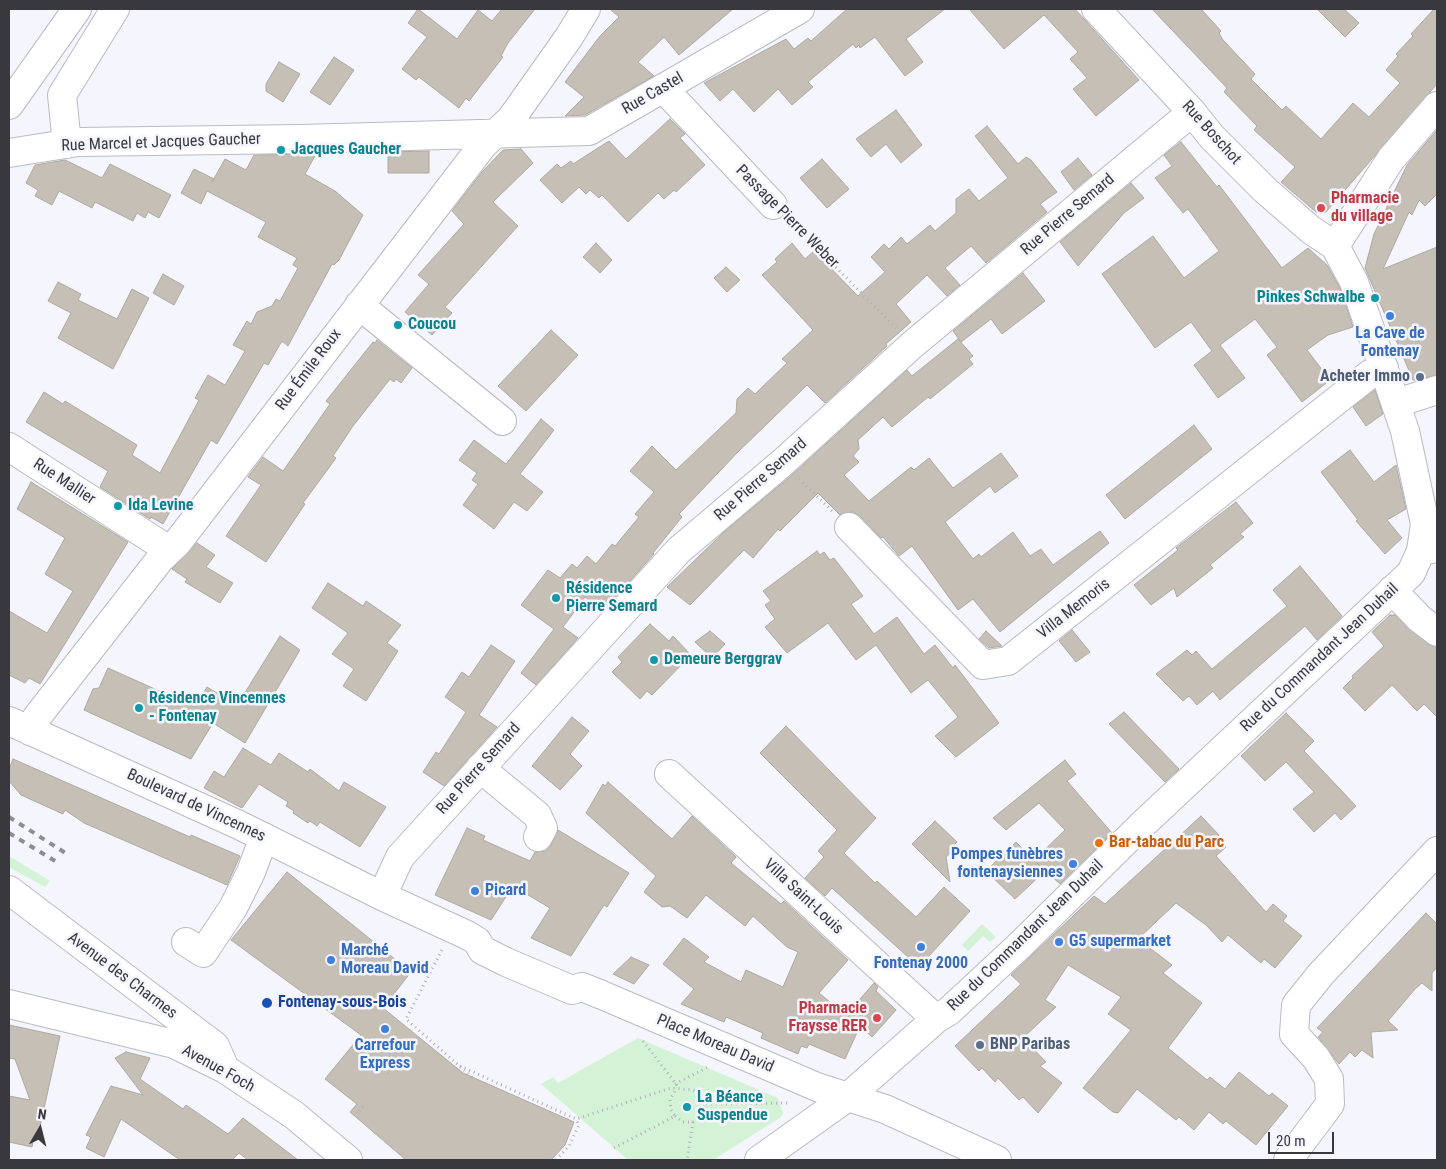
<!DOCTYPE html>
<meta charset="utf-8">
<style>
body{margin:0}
#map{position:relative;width:1446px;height:1169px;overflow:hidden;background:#f5f5fe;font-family:"Roboto Condensed",sans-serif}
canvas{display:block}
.frame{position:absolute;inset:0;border:10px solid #39393d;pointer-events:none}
.north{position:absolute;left:15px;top:1104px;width:50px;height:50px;-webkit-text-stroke:4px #f5f5fe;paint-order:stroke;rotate:8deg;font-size:14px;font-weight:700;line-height:20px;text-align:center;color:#39393d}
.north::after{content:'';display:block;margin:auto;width:18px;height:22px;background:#39393d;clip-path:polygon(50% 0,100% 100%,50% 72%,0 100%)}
.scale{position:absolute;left:1268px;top:1132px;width:66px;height:22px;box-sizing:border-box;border:2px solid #39393d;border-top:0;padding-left:6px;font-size:15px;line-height:18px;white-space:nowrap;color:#39393d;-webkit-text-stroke:4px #f5f5fe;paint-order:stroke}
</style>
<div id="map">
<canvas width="1446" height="1169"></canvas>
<div class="frame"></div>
<div class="north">N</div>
<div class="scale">20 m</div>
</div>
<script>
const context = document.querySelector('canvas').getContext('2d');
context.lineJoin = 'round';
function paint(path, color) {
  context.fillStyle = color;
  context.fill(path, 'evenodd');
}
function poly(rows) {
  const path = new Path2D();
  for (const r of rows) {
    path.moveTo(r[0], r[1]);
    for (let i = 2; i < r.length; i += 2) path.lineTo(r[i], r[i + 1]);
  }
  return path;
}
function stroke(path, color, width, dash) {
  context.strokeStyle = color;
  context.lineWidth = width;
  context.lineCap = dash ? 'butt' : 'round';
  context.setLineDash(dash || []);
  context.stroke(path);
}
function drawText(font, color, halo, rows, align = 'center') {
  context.font = font + ' "Roboto Condensed",sans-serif';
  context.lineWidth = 5;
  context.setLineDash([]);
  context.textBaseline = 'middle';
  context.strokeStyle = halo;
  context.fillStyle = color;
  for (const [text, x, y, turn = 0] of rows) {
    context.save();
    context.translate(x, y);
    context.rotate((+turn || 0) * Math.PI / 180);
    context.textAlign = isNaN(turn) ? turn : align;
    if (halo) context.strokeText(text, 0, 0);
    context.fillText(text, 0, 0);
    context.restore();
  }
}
const green = poly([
 [9,856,50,881,45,887,9,867],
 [982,924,996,937,990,942,983,936,968,951,962,945],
 [638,1038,778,1098,783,1113,781,1117,713,1160,628,1160,541,1084,553,1077,558,1083]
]);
const building = poly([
 [418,9,457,39,478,10,492,21,502,9,535,9,508,43,501,56,503,57,469,101,466,98,459,108,419,77,416,80,402,69,427,37,408,23,418,9],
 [610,9,733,9,679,55,664,37,638,62,654,76,585,115,565,116,584,97,565,82,600,36,619,17,610,9],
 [847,9,945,9,906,39,923,62,905,76,875,37,860,48,859,45,856,48,853,44,808,82,813,87,792,105,778,89,754,112,733,89,720,101,704,83,786,39,794,49,808,38,811,41,847,9],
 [969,9,1075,9,1139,80,1096,116,1073,89,1087,78,1070,59,1078,52,1044,15,1004,49,969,9],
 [1152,9,1201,9,1221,31,1219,33,1223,40,1255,74,1251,79,1282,110,1286,106,1321,139,1353,103,1369,117,1400,83,1386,70,1398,56,1396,54,1413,36,1411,34,1434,9,1437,9,1437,84,1326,212,1316,212,1281,182,1295,167,1254,130,1257,126,1224,92,1227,88,1152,9],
 [1317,9,1344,9,1359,23,1345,37,1317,9],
 [334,57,354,70,330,105,310,92,334,57],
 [279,62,300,74,283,102,266,91,266,84,279,62],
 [896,110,922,145,901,163,886,144,871,157,856,139,896,110],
 [670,119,685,134,680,138,705,165,676,192,674,190,664,199,658,193,628,222,602,195,599,198,590,190,586,194,579,187,562,203,540,180,557,164,561,168,571,161,573,164,609,141,626,159,670,119],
 [987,126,1018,164,1026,157,1031,160,1057,192,1040,204,1047,212,986,263,971,246,945,268,960,285,947,296,927,275,896,304,911,322,886,344,887,346,825,403,807,385,737,453,679,514,682,517,653,553,654,554,603,611,585,597,563,627,578,638,536,685,521,673,554,629,521,605,548,570,560,578,572,564,577,568,587,556,596,564,612,544,615,546,639,517,635,514,654,492,630,471,652,446,676,470,736,413,737,399,748,388,755,394,787,363,782,359,813,330,762,275,777,262,775,259,792,243,805,259,814,251,858,296,885,272,871,257,884,244,889,249,901,237,907,244,930,225,935,231,956,213,956,199,969,189,979,201,1008,178,975,136,987,126],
 [1437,130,1437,194,1425,206,1419,200,1412,215,1409,212,1383,269,1437,247,1437,375,1416,380,1413,380,1365,268,1374,234,1407,165,1437,130],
 [1181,142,1217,187,1219,185,1282,268,1308,248,1327,265,1340,288,1353,327,1328,335,1307,350,1330,380,1302,402,1267,355,1277,347,1255,319,1220,345,1245,378,1218,398,1194,365,1212,351,1191,322,1155,348,1102,274,1153,236,1184,278,1219,251,1188,209,1183,213,1155,178,1172,166,1164,155,1181,142],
 [521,149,533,163,493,202,518,226,445,307,452,313,432,335,405,312,429,284,418,275,464,224,452,211,482,172,503,150,521,149],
 [429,151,429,173,388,173,388,152,429,151],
 [316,154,305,174,335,191,363,215,339,260,334,265,332,264,288,346,282,341,268,365,264,363,217,444,211,440,163,524,151,517,150,519,100,487,108,471,26,422,44,392,63,404,65,401,137,445,132,455,160,473,199,400,195,398,208,375,225,385,245,351,233,345,247,321,251,324,257,312,272,306,276,299,280,301,298,268,293,265,297,258,258,237,266,222,207,191,201,204,181,193,194,169,214,179,212,182,225,159,246,170,254,155,316,154],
 [1078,158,1092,175,1074,190,1061,172,1078,158],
 [822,159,849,189,827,208,800,178,822,159],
 [65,160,102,178,110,164,171,195,159,218,148,212,145,218,137,213,133,221,95,202,92,208,59,191,52,205,35,196,38,190,26,183,35,165,65,160],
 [1131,183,1144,198,1124,213,1078,266,1060,242,1131,183],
 [596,243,612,260,600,273,583,257,596,243],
 [726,267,740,280,727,292,714,278,726,267],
 [1023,273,1045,301,1002,334,991,319,961,342,953,331,1023,273],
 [163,274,184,286,174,305,153,293,163,274],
 [58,282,81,294,78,300,117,319,132,289,149,298,113,369,58,338,71,313,48,301,58,282],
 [551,330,578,355,526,411,498,386,551,330],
 [958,339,973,356,969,359,973,364,930,399,928,397,892,427,883,417,858,440,859,449,853,456,859,462,844,475,869,501,911,467,914,470,929,458,953,488,1001,453,1018,476,995,493,990,486,945,522,973,559,979,554,981,557,1013,532,1030,556,1041,549,1053,565,1100,531,1109,543,1000,632,973,599,958,610,912,546,899,556,883,537,881,538,860,516,853,512,840,515,818,493,780,531,778,529,753,558,744,550,690,605,667,587,725,531,792,475,907,370,912,376,958,339],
 [377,340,412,368,401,383,396,379,394,382,390,379,353,426,333,456,336,458,303,503,305,504,266,562,226,536,261,485,248,477,263,457,283,471,330,404,326,401,373,342,375,343,377,340],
 [1375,390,1383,414,1366,426,1353,407,1375,390],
 [541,419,554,430,520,474,543,492,527,511,514,502,494,529,463,505,478,484,472,480,477,473,459,460,474,440,506,464,541,419],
 [1194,425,1212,449,1125,519,1106,495,1194,425],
 [1350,450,1374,482,1396,465,1406,509,1387,520,1402,538,1385,554,1356,521,1358,520,1321,472,1350,450],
 [31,482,128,542,40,684,29,678,25,683,9,675,9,611,47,633,73,591,45,574,65,538,17,509,31,482],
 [1236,502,1253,523,1240,534,1244,537,1210,565,1213,568,1177,597,1174,588,1151,605,1134,585,1178,550,1176,548,1236,502],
 [197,543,215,555,206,567,233,583,220,603,185,582,187,579,172,569,197,543],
 [817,551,820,555,824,552,830,560,834,558,863,596,851,604,874,634,897,617,924,654,935,645,953,668,955,665,999,723,956,757,935,736,958,717,928,680,911,693,876,645,856,660,828,623,787,653,765,627,775,619,765,605,771,601,763,591,817,551],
 [1300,566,1342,616,1317,640,1305,626,1220,700,1213,691,1197,705,1189,696,1183,701,1156,674,1187,650,1192,655,1196,651,1212,669,1287,606,1273,590,1300,566],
 [328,583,363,606,366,601,401,625,387,643,398,651,366,701,343,686,354,669,332,654,348,633,312,608,328,583],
 [1390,615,1395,615,1428,644,1437,647,1437,717,1424,704,1417,711,1392,685,1365,711,1343,688,1353,678,1352,676,1384,646,1372,632,1390,615],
 [650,624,669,641,673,636,691,655,652,695,647,691,640,699,612,672,622,662,618,657,650,624],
 [1072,630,1090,652,1076,662,1059,641,1072,630],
 [710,631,725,644,712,658,695,642,710,631],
 [986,631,1002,646,989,648,979,639,986,631],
 [280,636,300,650,245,743,213,723,191,759,84,710,93,689,99,688,108,668,195,707,207,687,227,699,232,692,241,699,280,636],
 [491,645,515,661,479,715,497,727,444,786,423,772,436,752,439,754,466,712,445,697,462,672,469,677,491,645],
 [1124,712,1179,769,1165,782,1109,724,1124,712],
 [1286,713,1314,741,1304,751,1356,806,1341,820,1335,813,1314,832,1293,809,1314,792,1286,762,1265,781,1241,756,1286,713],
 [572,717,589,731,570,754,582,766,560,790,532,766,572,717],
 [786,726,876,818,844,853,875,883,877,881,916,917,944,887,970,911,919,967,832,888,825,896,805,878,824,857,818,851,837,830,760,753,786,726],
 [243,748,271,765,279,753,308,772,310,769,339,791,344,782,386,807,360,847,320,822,317,826,310,821,308,823,293,813,294,811,286,806,288,802,259,784,242,808,204,788,214,771,224,777,243,748],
 [13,759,190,837,191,835,240,856,227,885,84,823,65,810,63,814,21,795,9,781,9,769,13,759],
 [1065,760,1076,774,1067,781,1112,833,1060,884,1036,862,1045,871,1015,899,986,871,1016,842,1034,860,1065,830,1039,803,1006,830,993,818,1065,760],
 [608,782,672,839,692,816,736,857,731,863,781,904,784,901,848,960,819,993,846,1015,874,983,878,987,876,991,896,1010,872,1037,860,1026,845,1059,809,1044,807,1048,801,1046,798,1054,761,1038,763,1033,726,1017,724,1022,681,1004,694,989,663,964,684,938,709,957,704,962,741,982,746,970,783,987,798,952,787,947,753,916,745,926,706,895,687,918,670,906,662,907,644,892,656,876,586,813,603,784,605,786,608,782],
 [1201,816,1219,835,1217,837,1226,847,1216,856,1266,912,1273,904,1287,916,1283,921,1302,936,1275,968,1264,959,1261,963,1228,935,1222,942,1206,925,1176,903,1138,939,1172,965,1163,973,1202,1003,1168,1048,1207,1080,1210,1077,1225,1089,1239,1072,1269,1096,1272,1093,1288,1106,1256,1145,1226,1121,1223,1124,1209,1112,1194,1130,1179,1117,1176,1120,1137,1089,1118,1113,1113,1112,1083,1088,1131,1030,1108,1014,1121,997,1068,965,1045,1000,1056,1007,1023,1038,1046,1062,1040,1066,1062,1083,1038,1113,1023,1097,1019,1100,998,1078,995,1082,982,1068,979,1071,955,1046,1021,984,1011,975,1094,896,1105,904,1201,816],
 [935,821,957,842,951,848,954,850,946,857,950,882,912,844,935,821],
 [467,828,485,836,483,840,530,861,535,852,546,851,551,845,558,830,629,873,607,907,604,905,571,956,531,938,550,908,513,886,491,920,435,895,467,828],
 [287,872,411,972,383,1008,463,1073,574,1122,565,1145,551,1160,406,1160,350,1112,357,1104,325,1079,361,1035,231,940,287,872],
 [1426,913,1437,924,1437,967,1432,973,1432,991,1422,983,1415,989,1388,1021,1398,1030,1371,1032,1373,1058,1362,1050,1355,1057,1350,1052,1339,1064,1318,1037,1323,1032,1317,1028,1426,913],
 [631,957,649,965,634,984,613,974,631,957],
 [9,1025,60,1036,38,1136,34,1135,32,1147,9,1142,9,1096,30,1100,15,1059,9,1058,9,1025],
 [126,1052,150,1058,140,1079,183,1109,186,1105,228,1134,243,1118,298,1160,248,1160,239,1153,232,1160,180,1160,121,1119,104,1157,86,1148,91,1137,86,1135,111,1086,143,1095,115,1058,126,1052]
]);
const path = poly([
 [790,221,896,328],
 [799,479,832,511],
 [442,950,406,1019,473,1078],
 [643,1041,679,1088],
 [460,1066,576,1119,671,1088,693,1090,702,1096,705,1104,789,1103],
 [388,1074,393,1068],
 [675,1084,708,1067],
 [359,1111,365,1104],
 [675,1116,683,1122,693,1122,687,1160],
 [693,1122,701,1117,705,1104],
 [614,1148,675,1116,671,1110,670,1100,676,1089],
 [556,1160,569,1146,579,1125,576,1119]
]);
const minor = poly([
 [663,88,773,205],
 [9,105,77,9],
 [67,144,62,95,115,9],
 [9,153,78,142,300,139,589,131,800,9],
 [1335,246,1391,159,1437,106],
 [359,305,502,421],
 [1397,403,1437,390],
 [9,447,169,550],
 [849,527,983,665,1008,661,1370,374,1384,368],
 [1392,590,1420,619,1437,632],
 [9,721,239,825,382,896,467,935,477,941,482,950,506,962,572,990,582,987,602,995,817,1087,885,1109,997,1160],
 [30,731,37,717,161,558,177,543,483,145,511,119,569,37,586,9],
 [480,768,537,815,543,828,538,837],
 [669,774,936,1019],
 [9,890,215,1046,223,1064],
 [382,896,400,857,679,550,782,463,912,345,1192,112],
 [186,942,203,953,233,908,251,872,264,837],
 [9,1004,174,1044,225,1069,294,1115,348,1160],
 [759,1160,849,1096,936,1019,949,1011,1018,947,1143,824,1411,573,1421,551,1437,548],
 [1288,1160,1330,1104,1329,1079,1316,1058,1294,1034,1296,1005,1321,974,1437,851]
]);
const major = poly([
 [1096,9,1192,112,1212,137,1265,190,1311,230,1335,246,1354,282,1405,431,1425,524,1421,551]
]);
const rail = poly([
 [9,817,67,854],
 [9,833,60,864]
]);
const markers = [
 [281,150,5,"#0f9aa8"],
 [1321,208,5,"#e0444e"],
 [1375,298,5,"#0f9aa8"],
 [1390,316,5,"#3f7fe0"],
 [398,325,5,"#0f9aa8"],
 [1420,377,5,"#5c6f8a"],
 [118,506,5,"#0f9aa8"],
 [556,598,5,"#0f9aa8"],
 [654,660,5,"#0f9aa8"],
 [139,708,5,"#0f9aa8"],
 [1099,843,5,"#e8710a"],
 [1073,864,5,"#3f7fe0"],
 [475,891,5,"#3f7fe0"],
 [1059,942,5,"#3f7fe0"],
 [921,947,5,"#3f7fe0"],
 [331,960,5,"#3f7fe0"],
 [267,1003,6,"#1a4fb4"],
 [877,1018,5,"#e0444e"],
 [385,1029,5,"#3f7fe0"],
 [980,1045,5,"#5c6f8a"],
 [687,1107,5,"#0f9aa8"]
];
const streetNames = [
 ["Rue Castel",653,94,-30],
 ["Rue Boschot",1211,133,48],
 ["Rue Marcel et Jacques Gaucher",161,143,-2],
 ["Rue Pierre Semard",1068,215,-40],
 ["Passage Pierre Weber",787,217,45],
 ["Rue Émile Roux",309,370,-53],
 ["Rue Pierre Semard",761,480,-41],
 ["Rue Mallier",64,482,33],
 ["Villa Memoris",1074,609,-38],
 ["Rue du Commandant Jean Duhail",1320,658,-43],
 ["Rue Pierre Semard",479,769,-48],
 ["Boulevard de Vincennes",196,806,25],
 ["Villa Saint-Louis",803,897,43],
 ["Rue du Commandant Jean Duhail",1026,936,-44],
 ["Avenue des Charmes",122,976,37],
 ["Place Moreau David",715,1044,23],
 ["Avenue Foch",218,1069,29]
];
const cultureNames = [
 ["Jacques Gaucher",291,150],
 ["Pinkes Schwalbe",1365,298,"right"],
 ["Coucou",408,325],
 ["Ida Levine",128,506],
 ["Résidence",566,589],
 ["Pierre Semard",566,607],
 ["Demeure Berggrav",664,660],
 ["Résidence Vincennes",149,699],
 ["- Fontenay",149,717],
 ["La Béance",697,1098],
 ["Suspendue",697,1116]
];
const healthNames = [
 ["Pharmacie",1331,199],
 ["du village",1331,217],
 ["Pharmacie",867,1009,"right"],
 ["Fraysse RER",867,1027,"right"]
];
const shopNames = [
 ["La Cave de",1390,334],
 ["Fontenay",1390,352],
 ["Pompes funèbres",1063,855,"right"],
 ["fontenaysiennes",1063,873,"right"],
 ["Picard",485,891,"left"],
 ["G5 supermarket",1069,942,"left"],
 ["Marché",341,951,"left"],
 ["Moreau David",341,969,"left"],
 ["Fontenay 2000",921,964],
 ["Carrefour",385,1046],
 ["Express",385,1064]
];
const serviceNames = [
 ["Acheter Immo",1410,377],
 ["BNP Paribas",990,1045,"left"]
];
const foodNames = [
 ["Bar-tabac du Parc",1109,843]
];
const transitNames = [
 ["Fontenay-sous-Bois",278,1003]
];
paint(green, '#d4f2d6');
paint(building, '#c6bfb6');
stroke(building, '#aea8a0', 1);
stroke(minor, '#babac4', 30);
stroke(major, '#babac4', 30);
stroke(path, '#afafb6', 3, [1, 4]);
stroke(minor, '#fff', 28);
stroke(major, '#fff', 28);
stroke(rail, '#8d8d93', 4, [6, 6]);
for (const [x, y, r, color] of markers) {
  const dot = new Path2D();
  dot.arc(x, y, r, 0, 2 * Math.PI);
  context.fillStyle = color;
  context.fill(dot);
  stroke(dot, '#f5f5fe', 2);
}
drawText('16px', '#39393d', '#f5f5fe', streetNames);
drawText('bold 16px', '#0d838f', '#f5f5fe', cultureNames, 'left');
drawText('bold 16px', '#be3a42', '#f5f5fe', healthNames, 'left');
drawText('bold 16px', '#366cbe', '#f5f5fe', shopNames);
drawText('bold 16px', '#4e5e75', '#f5f5fe', serviceNames, 'right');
drawText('bold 16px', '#c56008', '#f5f5fe', foodNames, 'left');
drawText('bold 16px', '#164399', '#f5f5fe', transitNames, 'left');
</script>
